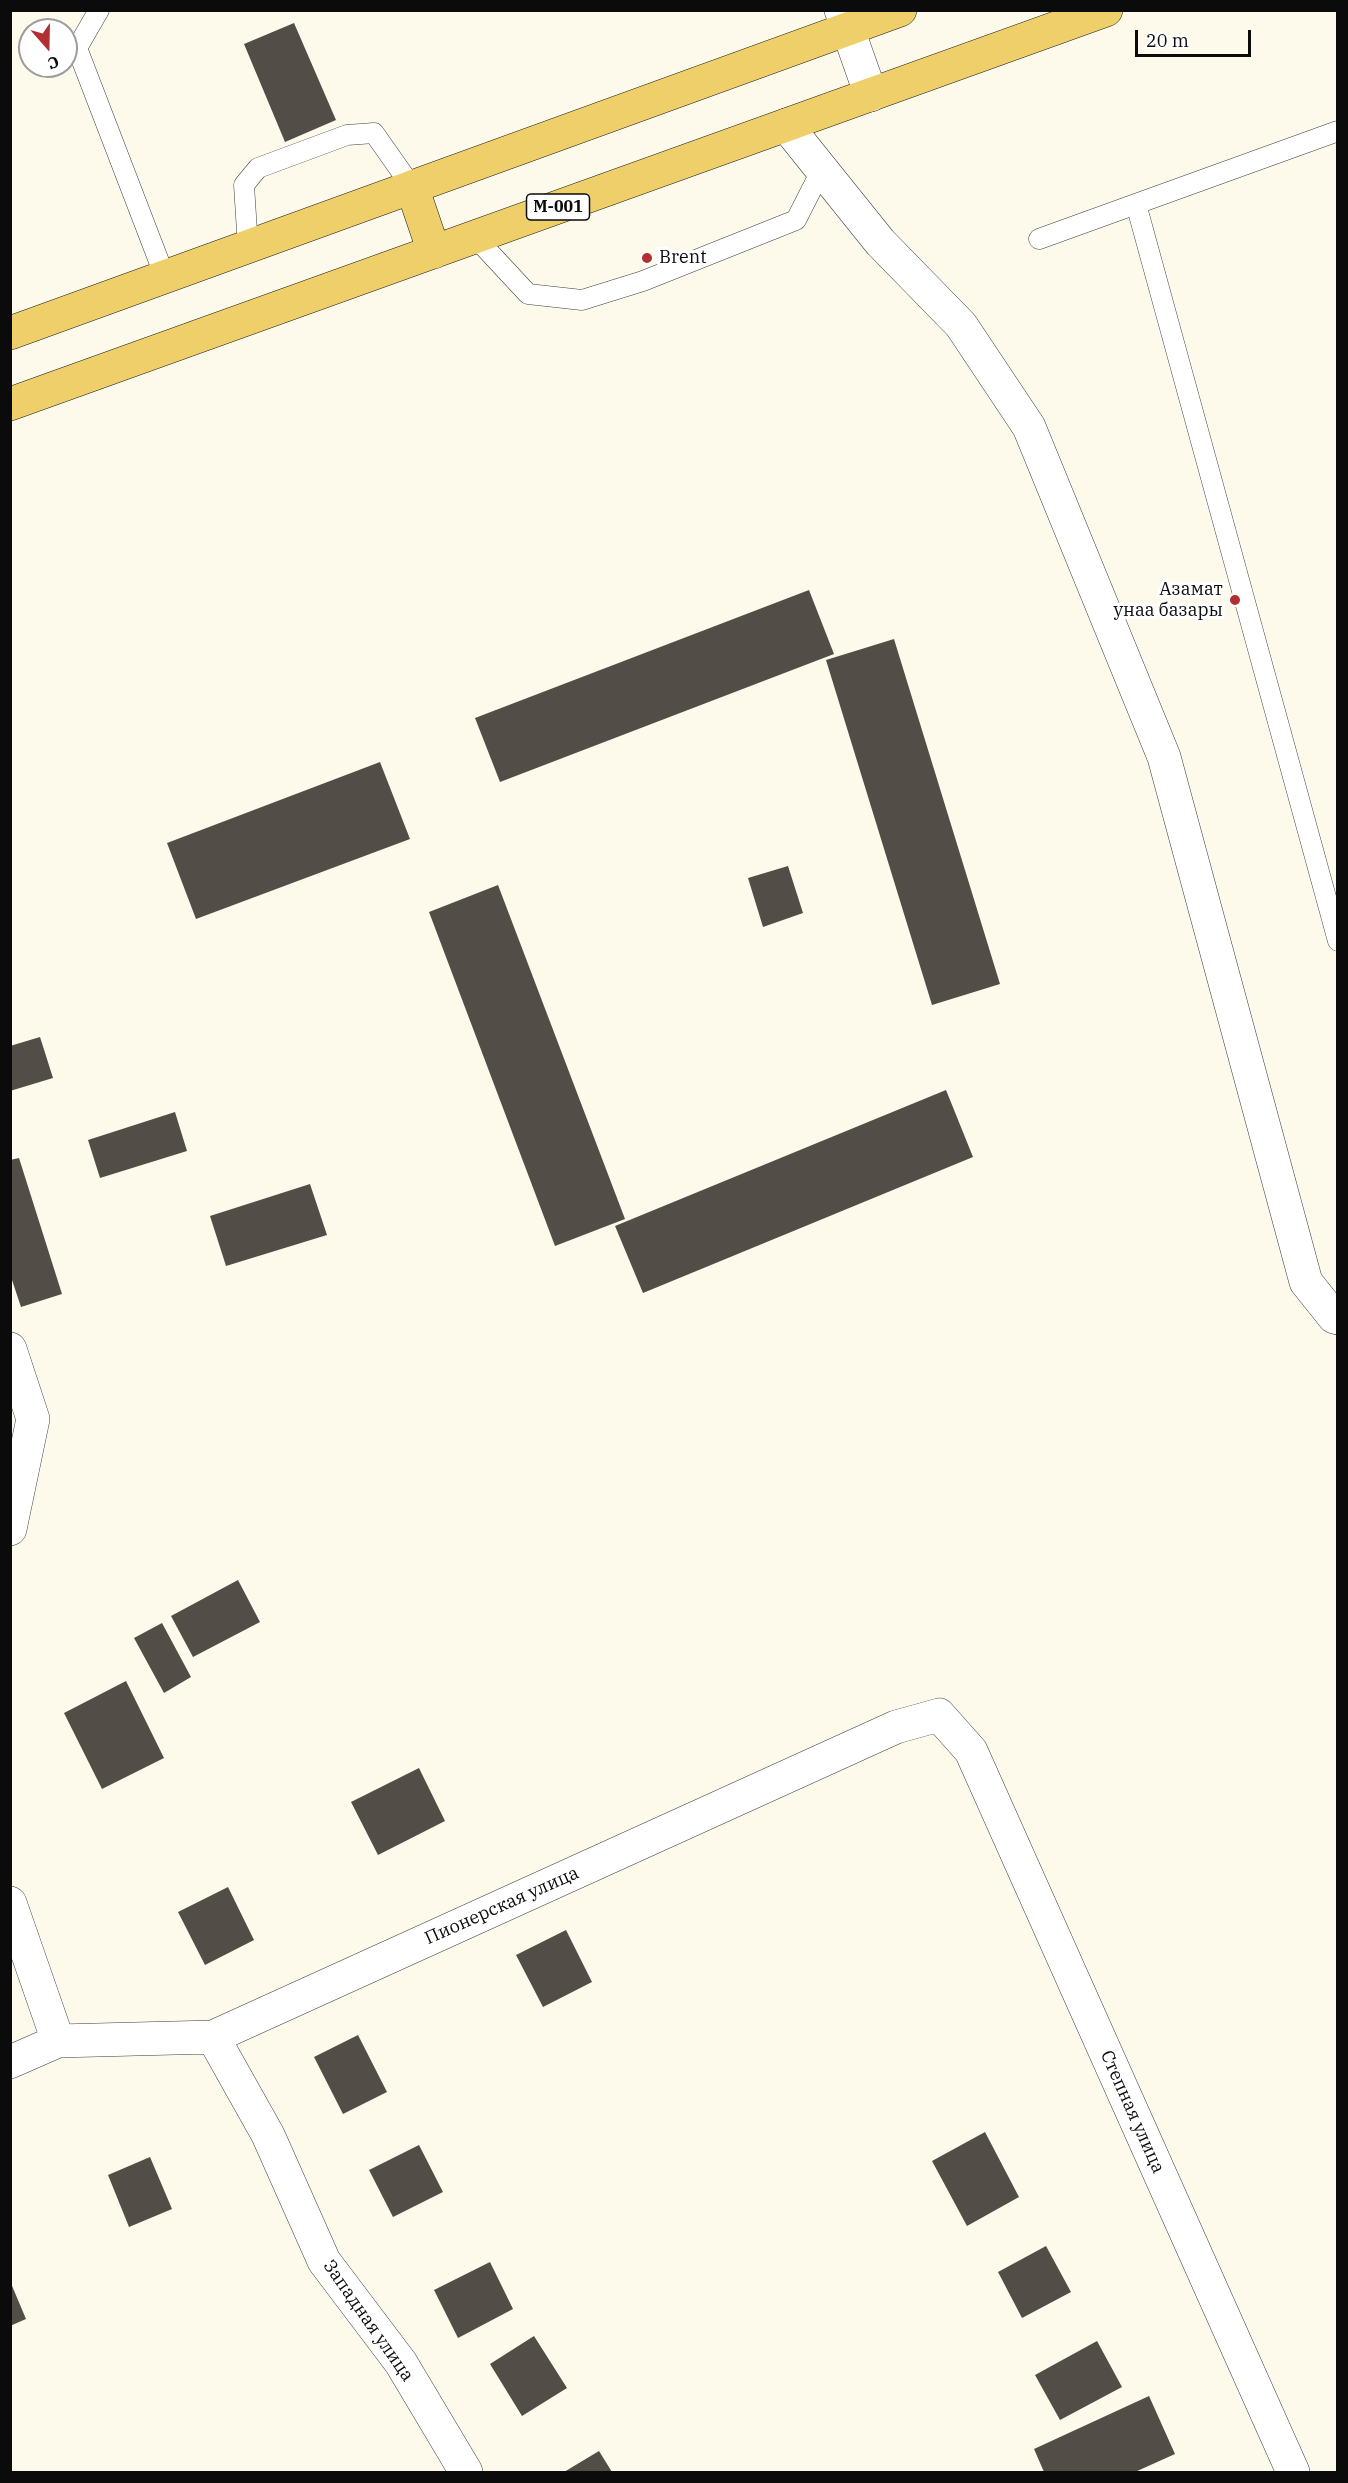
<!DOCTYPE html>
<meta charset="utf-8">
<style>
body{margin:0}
#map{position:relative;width:1348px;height:2483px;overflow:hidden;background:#fefaeb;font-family:"IBM Plex Serif",serif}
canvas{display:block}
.frame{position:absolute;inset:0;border:12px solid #0b0b0b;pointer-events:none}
.north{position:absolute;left:18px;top:18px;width:60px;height:60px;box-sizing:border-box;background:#fff;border:2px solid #9d9d9d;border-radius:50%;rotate:160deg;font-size:16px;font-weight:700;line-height:24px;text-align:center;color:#0b0b0b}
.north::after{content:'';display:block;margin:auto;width:21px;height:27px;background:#b12e33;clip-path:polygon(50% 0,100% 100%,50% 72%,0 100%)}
.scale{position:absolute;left:1135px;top:30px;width:116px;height:27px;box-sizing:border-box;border:3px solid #0b0b0b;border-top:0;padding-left:8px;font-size:18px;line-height:21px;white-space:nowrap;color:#0b0b0b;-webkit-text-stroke:4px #fff;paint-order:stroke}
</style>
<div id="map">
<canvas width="1348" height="2483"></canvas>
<div class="frame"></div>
<div class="north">С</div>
<div class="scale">20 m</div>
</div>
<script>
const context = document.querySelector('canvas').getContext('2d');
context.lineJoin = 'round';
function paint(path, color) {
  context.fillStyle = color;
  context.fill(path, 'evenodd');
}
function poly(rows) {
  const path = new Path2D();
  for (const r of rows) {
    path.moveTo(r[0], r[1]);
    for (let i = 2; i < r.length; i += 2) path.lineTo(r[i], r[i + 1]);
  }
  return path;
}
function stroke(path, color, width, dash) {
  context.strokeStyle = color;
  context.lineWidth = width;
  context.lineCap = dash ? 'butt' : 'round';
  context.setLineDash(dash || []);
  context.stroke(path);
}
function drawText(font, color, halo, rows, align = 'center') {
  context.font = font + ' "IBM Plex Serif",serif';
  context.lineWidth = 6;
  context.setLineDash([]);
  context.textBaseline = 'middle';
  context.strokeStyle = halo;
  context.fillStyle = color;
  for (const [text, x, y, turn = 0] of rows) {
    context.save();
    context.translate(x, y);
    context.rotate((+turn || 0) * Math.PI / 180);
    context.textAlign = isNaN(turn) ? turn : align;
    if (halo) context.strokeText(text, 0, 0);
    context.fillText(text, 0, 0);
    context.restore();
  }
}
const building = poly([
 [294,23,336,120,285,142,244,44],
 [809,590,834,654,500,782,475,718],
 [894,639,1000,984,932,1005,826,660],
 [380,762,410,839,196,919,167,843],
 [788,866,803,913,763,927,748,878],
 [498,885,625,1219,555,1246,429,912],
 [40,1037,53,1078,10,1091,10,1046],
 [946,1090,973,1157,643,1293,615,1226],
 [175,1112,187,1151,100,1178,88,1140],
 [19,1158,62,1294,21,1307,10,1274,10,1160],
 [310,1184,327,1235,226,1266,210,1216],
 [238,1580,260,1622,193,1657,171,1616],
 [162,1623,191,1677,164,1693,134,1638],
 [126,1681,164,1758,102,1789,64,1713],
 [419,1768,445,1821,378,1855,351,1802],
 [228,1887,254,1940,205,1965,178,1912],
 [566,1930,592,1982,543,2007,516,1955],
 [358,2035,387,2092,343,2114,314,2057],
 [985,2132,1019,2197,967,2226,932,2161],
 [419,2145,443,2192,393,2217,369,2170],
 [150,2157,172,2209,129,2227,108,2175],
 [1046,2246,1071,2292,1022,2318,998,2272],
 [490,2262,513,2309,458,2338,434,2290],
 [10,2281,26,2319,10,2326],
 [534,2336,567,2388,522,2416,490,2364],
 [1097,2341,1122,2387,1060,2420,1035,2375],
 [1149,2396,1175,2454,1135,2472,1044,2472,1034,2449],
 [599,2451,612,2472,564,2472]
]);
const service = poly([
 [99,10,77,48,165,277],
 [1136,204,1338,941],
 [475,237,528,294,582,300,643,281,796,220,822,169],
 [1039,239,1338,131],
 [248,247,244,185,258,168,347,135,374,133,412,187]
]);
const minor = poly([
 [841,10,871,95],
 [786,125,880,242,961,325,1029,427,1164,757,1306,1282,1334,1317,1338,1318],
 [10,1349,33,1419,10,1529],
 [10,1903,58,2041],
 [213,2037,268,2135,324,2261,401,2363,466,2472],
 [10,2062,58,2041,213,2037,896,1727,939,1715,971,1751,1293,2472]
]);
const primary = poly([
 [412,187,434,252],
 [10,333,900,10],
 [10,404,1106,10]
]);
const markers = [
 [647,258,6,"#b12e33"],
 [1235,600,6,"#b12e33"]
];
const shields = [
 [558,207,63]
];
const shieldNames = [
 ["M-001",558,207]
];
const poiNames = [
 ["Brent",659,258],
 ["Азамат",1223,590,"right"],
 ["унаа базары",1223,611,"right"]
];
const streetNames = [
 ["Пионерская улица",502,1906,-24],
 ["Степная улица",1132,2112,66],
 ["Западная улица",368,2321,55]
];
paint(building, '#534d48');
stroke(service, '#3e3e3e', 21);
stroke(minor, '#3e3e3e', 34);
stroke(primary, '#1c1c1c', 34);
stroke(service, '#fff', 20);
stroke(minor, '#fff', 33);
stroke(primary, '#efcf69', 33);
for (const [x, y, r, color] of markers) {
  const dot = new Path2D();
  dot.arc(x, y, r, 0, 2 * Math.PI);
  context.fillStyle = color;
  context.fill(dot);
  stroke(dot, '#fff', 2);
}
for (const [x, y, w] of shields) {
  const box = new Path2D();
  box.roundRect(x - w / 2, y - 13, w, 26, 4.5);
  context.fillStyle = '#fff';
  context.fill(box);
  stroke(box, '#0b0b0b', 1.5);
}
drawText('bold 16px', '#0b0b0b', null, shieldNames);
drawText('18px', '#0b0b0b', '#fff', poiNames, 'left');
drawText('18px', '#0b0b0b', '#fff', streetNames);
</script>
